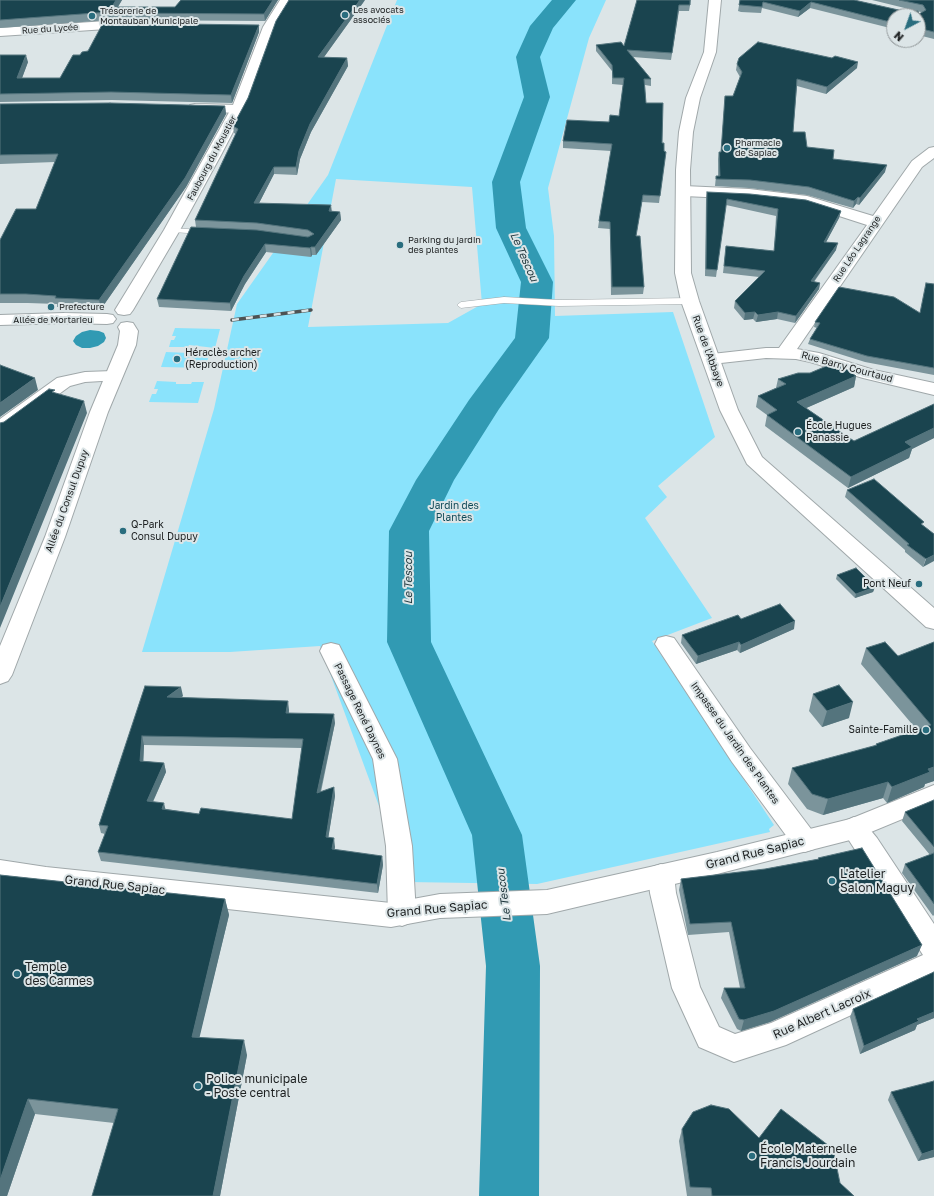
<!DOCTYPE html>
<meta charset="utf-8">
<style>
body{margin:0}
#map{position:relative;width:934px;height:1196px;overflow:hidden;background:#dce5e7;font-family:"Golos Text",sans-serif}
canvas{display:block}
.north{position:absolute;left:886px;top:8px;width:40px;height:40px;box-sizing:border-box;background:#dce5e7;border:1px solid #909698;border-radius:50%;rotate:221deg;font-size:11px;font-weight:700;line-height:16px;text-align:center;color:#1d2021}
.north::after{content:'';display:block;margin:auto;width:14px;height:18px;background:#296d7e;clip-path:polygon(50% 0,100% 100%,50% 72%,0 100%)}
</style>
<div id="map">
<canvas width="934" height="1196"></canvas>
<div class="north">N</div>
</div>
<script>
const context = document.querySelector('canvas').getContext('2d');
context.lineJoin = 'round';
function paint(path, color) {
  context.fillStyle = color;
  context.fill(path, 'evenodd');
}
function poly(rows) {
  const path = new Path2D();
  for (const r of rows) {
    path.moveTo(r[0], r[1]);
    for (let i = 2; i < r.length; i += 2) path.lineTo(r[i], r[i + 1]);
  }
  return path;
}
function stroke(path, color, width, dash) {
  context.strokeStyle = color;
  context.lineWidth = width;
  context.lineCap = dash ? 'butt' : 'round';
  context.setLineDash(dash || []);
  context.stroke(path);
}
function drawText(font, color, halo, rows, align = 'center') {
  context.font = font + ' "Golos Text",sans-serif';
  context.lineWidth = 4;
  context.setLineDash([]);
  context.textBaseline = 'middle';
  context.strokeStyle = halo;
  context.fillStyle = color;
  for (const [text, x, y, turn = 0] of rows) {
    context.save();
    context.translate(x, y);
    context.rotate((+turn || 0) * Math.PI / 180);
    context.textAlign = isNaN(turn) ? turn : align;
    if (halo) context.strokeText(text, 0, 0);
    context.fillText(text, 0, 0);
    context.restore();
  }
}
const green = poly([
 [397,0,606,0,589,38,548,188,554,236,555,316,673,312,715,437,658,486,667,497,645,518,712,618,652,641,774,825,769,829,770,832,537,884,407,882,320,646,230,652,142,652,214,409,237,304,328,175],
 [336,179,472,187,482,304,448,323,308,327],
 [175,328,220,329,215,348,189,345,188,347,169,347,171,340,174,340,176,336,172,336],
 [166,352,213,354,212,356,209,356,206,364,210,365,209,368,161,367],
 [157,381,176,382,176,384,191,384,192,382,204,382,198,403,149,402,152,394,156,394,158,389,154,389]
]);
const water = poly([
 [90,330,99,331,104,333,106,338,104,342,98,346,90,348,82,348,76,345,73,341,76,336,82,332]
]);
const river = poly([
 [552,0,576,0,553,28,540,57,550,97,520,182,526,228,553,282,549,338,499,409,454,480,429,531,431,642,522,835,540,966,539,1196,479,1196,486,966,472,835,387,642,389,531,416,480,469,400,515,338,521,282,496,228,492,182,524,97,516,57,530,26,552,0]
]);
const lane = poly([
 [169,228,204,230,208,232,204,234,172,232,168,230,169,228],
 [504,297,559,300,690,298,694,301,690,304,559,306,504,303,461,308,457,305,461,302,504,297]
]);
const street = poly([
 [107,21,131,21,135,22,137,25,135,28,131,29,107,29,0,36,0,28,107,21],
 [195,104,238,105,243,106,245,109,243,112,238,113,190,111,188,108,190,105,195,104],
 [934,147,934,158,922,167,797,349,819,353,874,370,934,383,934,395,863,378,810,362,796,359,766,358,712,364,706,363,703,359,706,355,712,354,766,348,779,348,867,225,805,205,749,199,684,196,679,194,676,191,679,188,684,186,749,189,807,196,873,216,912,161,929,148,934,147],
 [113,371,119,372,122,376,119,380,85,382,70,386,7,432,0,434,0,419,57,378,85,372,113,371],
 [666,636,674,638,750,748,814,833,818,841,814,849,805,852,796,849,732,762,655,644,658,638,666,636],
 [331,643,339,645,342,651,397,759,412,846,416,914,412,922,402,926,392,922,388,914,386,846,373,759,320,651,323,645,331,643],
 [854,817,863,821,877,838,934,924,934,977,786,1045,734,1062,699,1047,672,988,650,893,648,875,652,867,661,864,670,867,674,875,676,893,700,987,719,1027,735,1034,771,1023,923,955,841,828,845,821,854,817]
]);
const secondary = poly([
 [280,0,292,0,275,27,247,105,221,155,180,230,133,310,130,314,124,315,118,314,115,310,164,230,233,105,263,27,280,0],
 [709,0,721,0,716,52,700,98,693,132,690,170,691,273,699,301,738,410,762,457,934,608,934,629,926,627,747,464,720,410,681,301,675,273,676,170,679,132,686,98,704,52,709,0],
 [64,313,107,314,113,315,116,319,113,323,107,324,64,323,0,325,0,315,64,313],
 [127,322,133,323,138,331,136,345,108,412,65,537,12,675,8,681,0,684,0,646,45,537,90,412,118,345,120,331,118,327,121,323,127,322],
 [934,785,934,806,854,839,717,874,547,914,440,918,391,927,46,889,0,882,0,860,46,867,391,903,440,894,547,890,717,852,850,819,934,785]
]);
const rail = poly([
 [232,320,311,310]
]);
const wall = poly([
 [0,0,122,0,118,7,175,7,181,0,278,0,265,21,111,20,111,19,110,20,0,28],
 [365,0,324,57,347,58,348,66,311,132,300,159,297,175,274,174,259,203,340,212,341,220,316,255,312,255,311,257,266,252,245,284,231,311,159,307,157,299,196,227,195,220,236,134,234,133,233,126,248,98],
 [637,0,691,0,689,11,679,11,671,60,633,57,651,79,651,86,645,85,646,103,662,143,665,158,659,203,642,202,636,236,644,287,643,294,611,295,610,229,598,228,599,221,611,151,563,148,563,141,609,122,619,116,623,85,612,84,612,71,596,51,596,45,624,46],
 [740,0,854,0,903,11,919,14,922,13,921,12,872,0,934,0,934,39,918,35,918,16,894,16,894,29,810,8,798,17,762,8,761,13,741,12,738,11],
 [259,32,232,103,112,100,0,102,0,55,28,62,22,78,60,78,80,55,88,51],
 [737,64,857,68,826,94,797,86,793,132,807,147,833,159,885,172,859,205,856,204,853,208,807,195,749,188,715,186,716,176,718,176,718,159,719,152,721,152,725,96,733,96,740,77,736,70],
 [0,104,225,106,226,114,186,187,101,309,57,307,57,304,28,303,0,303,0,240,36,209,55,162,0,164],
 [707,192,841,211,839,218,826,242,836,250,814,282,820,283,819,289,795,323,777,319,756,322,753,319,744,320,734,308,735,301,759,277,723,273,726,246,774,251,776,216,726,205,716,277,705,276,706,199],
 [934,284,934,375,865,362,808,344,810,339,817,328,814,327,815,322,920,313],
 [856,376,854,387,806,408,854,441,934,404,934,438,912,449,909,458,848,488,765,426,767,415,756,407,758,396,776,388,778,379],
 [847,490,923,525,934,534,923,567,905,552,905,550,845,497],
 [837,575,875,587,873,592,855,598,836,579],
 [741,619,794,629,740,653,737,650,696,664,681,643,682,635],
 [934,642,934,781,925,784,924,787,887,803,883,798,823,815,807,809,788,784,792,768,875,746,876,744,917,730,861,664,866,648,898,656],
 [145,686,183,696,180,698,289,710,289,713,335,723,321,792,334,787,335,796,328,838,335,847,334,850,382,856,383,865,378,893,101,861,98,852,105,834,101,833,99,825],
 [144,745,302,748,292,819,199,814,166,809,153,802,166,772,164,763,143,761],
 [813,694,849,718,822,727,809,711],
 [934,800,934,915,933,916,902,873,905,864,930,855,902,821,905,812],
 [818,858,917,956,770,1022,741,1031,737,1029,721,998,724,988,740,988,729,932,688,935,679,890,681,879,765,869,818,859],
 [0,875,225,899,229,915,199,1037,247,1055,220,1196,92,1196,114,1123,35,1114,7,1196,0,1196],
 [934,972,934,1018,917,1025,915,1030,860,1054,850,1017,853,1009],
 [891,1092,934,1157,918,1161,888,1100],
 [682,1129,759,1138,840,1183,854,1196,687,1196,679,1141]
]);
const shadedWall = poly([
 [116,0,122,0,114,13,110,13,111,19,110,20,109,12],
 [273,0,278,0,265,21,264,14],
 [360,0,365,0,319,64,318,57],
 [811,2,810,8,798,17,800,11],
 [259,25,259,32,232,103,231,95],
 [26,55,28,62,19,86,17,78],
 [347,58,348,66,311,132,300,159,297,175,296,167,299,151,310,124],
 [858,62,857,68,826,94,827,87],
 [225,106,226,114,186,187,101,309,99,300],
 [887,165,885,172,859,205,860,198],
 [274,167,274,174,255,211,254,203],
 [858,197,856,204,853,208,854,201],
 [331,205,332,213,329,211],
 [841,211,839,218,823,248,824,242],
 [340,212,341,220,316,255,315,247],
 [838,243,836,250,809,288,811,281],
 [265,244,266,252,245,284,231,311,230,303,244,276],
 [311,247,312,255,311,257,310,248],
 [820,283,819,289,795,323,796,316],
 [755,312,753,319,744,320,745,313],
 [778,312,777,319,756,322,758,315],
 [856,376,854,387,795,413,797,402],
 [35,378,38,390,0,417,0,403],
 [84,401,87,413,0,628,0,607],
 [934,428,934,438,912,449,909,458,848,488,851,477,905,442],
 [934,555,934,561,923,567,926,559],
 [875,587,873,592,855,598,856,594],
 [795,621,794,629,740,653,741,645],
 [739,642,737,650,696,664,698,656],
 [181,687,183,696,169,706,167,697],
 [288,701,289,710,287,722,286,713],
 [853,702,849,718,822,727,827,711],
 [334,714,335,723,318,802,317,793],
 [142,736,144,745,143,770,140,761],
 [164,763,166,772,149,810,147,801],
 [934,767,934,781,925,784,924,787,887,803,892,787,928,769],
 [888,782,883,798,823,815,828,799],
 [334,787,335,796,327,846,326,837],
 [164,803,166,812,162,809],
 [334,838,335,847,333,858,332,849],
 [382,856,383,865,378,893,377,884],
 [225,899,229,915,196,1052,192,1037],
 [922,945,917,956,770,1022,741,1031,744,1020],
 [934,1012,934,1018,917,1025,915,1030,860,1054,864,1046,917,1019],
 [244,1040,247,1055,220,1196,213,1196],
 [28,1099,35,1114,7,1196,0,1196,0,1180],
 [934,1150,934,1157,918,1161,922,1154]
]);
const building = poly([
 [0,0,116,0,109,12,0,20,0,0],
 [181,0,273,0,264,14,110,13,113,7,175,7,181,0],
 [289,0,360,0,318,57,347,58,310,124,299,151,296,167,274,167,254,203,331,205,329,211,340,212,315,247,311,247,310,248,265,244,244,276,230,303,157,299,191,227,257,230,308,237,314,234,308,230,257,223,195,220,238,129,233,126,248,98,276,21,289,0],
 [637,0,690,0,690,5,679,5,672,53,627,50,651,79,644,79,646,103,663,103,662,143,664,143,664,151,666,152,660,196,643,195,636,236,640,236,644,287,612,287,610,222,599,221,612,144,563,141,567,120,609,122,610,115,619,116,624,78,613,78,612,65,596,45,621,42,624,46,637,0],
 [740,0,854,0,903,11,918,11,919,14,926,10,923,5,899,0,934,0,934,32,918,28,918,16,894,16,894,23,811,2,800,11,763,2,762,7,741,5,739,5,740,0],
 [103,23,259,25,231,95,111,92,0,94,0,55,26,55,17,78,60,78,73,55,80,55,82,52,88,51,103,23],
 [758,42,832,58,835,56,858,62,827,87,797,79,793,132,805,132,807,147,834,150,833,159,887,165,860,198,858,197,854,201,809,187,750,180,716,179,716,176,720,176,719,152,721,152,725,96,733,96,742,72,737,64,739,58,758,42],
 [110,103,225,106,185,178,99,300,55,298,56,296,26,294,0,294,0,240,16,209,36,209,58,154,0,155,0,104,110,103],
 [707,192,750,194,806,200,841,211,824,242,838,243,811,281,820,283,796,316,778,312,758,315,755,312,745,313,735,301,765,271,724,266,726,246,774,251,778,209,727,199,717,270,706,269,707,192],
 [926,283,934,284,934,368,867,356,810,339,820,323,815,322,839,287,894,297,920,313,926,283],
 [836,362,856,376,797,402,854,441,934,404,934,428,905,442,912,447,851,477,767,415,777,410,758,396,786,384,778,379,798,373,810,373,836,362],
 [0,365,35,378,0,403,0,365],
 [49,389,55,390,52,392,84,401,0,607,0,423,4,422,49,389],
 [874,479,924,522,921,524,934,534,934,555,926,559,907,545,909,544,847,490,874,479],
 [856,568,875,587,856,594,837,575,856,568],
 [780,604,795,621,741,645,739,642,698,656,682,635,738,615,741,619,780,604],
 [885,642,898,656,934,642,934,767,928,769,930,772,892,787,888,782,828,799,812,794,792,768,877,745,876,744,931,725,866,648,885,642],
 [839,685,853,702,827,711,813,694,839,685],
 [145,686,181,687,167,697,288,701,286,713,334,714,317,793,334,787,326,837,334,838,332,849,382,856,377,884,98,852,108,826,99,825,145,686],
 [142,736,303,739,292,819,201,808,199,814,162,809,164,803,147,801,164,763,140,761,142,736],
 [934,800,934,847,905,812,934,800],
 [862,848,922,945,774,1011,744,1020,739,1019,724,988,745,988,731,922,690,924,681,879,765,869,819,859,818,858,862,848],
 [934,853,934,904,905,864,934,853],
 [0,875,225,899,192,1037,244,1040,213,1196,92,1196,118,1109,28,1099,0,1180,0,875],
 [934,972,934,1012,917,1019,919,1021,864,1046,853,1009,934,972],
 [934,1081,934,1150,922,1154,891,1092,934,1081],
 [711,1105,729,1109,759,1138,781,1109,833,1149,840,1183,854,1196,712,1196,711,1188,690,1187,682,1129,693,1112,711,1105]
]);
const markers = [
 [345,15,4,"#296d7e"],
 [92,16,4,"#296d7e"],
 [727,148,4,"#296d7e"],
 [400,245,4,"#296d7e"],
 [51,307,4,"#296d7e"],
 [177,359,4,"#296d7e"],
 [798,432,4,"#296d7e"],
 [123,531,4,"#296d7e"],
 [919,584,4,"#296d7e"],
 [926,730,4,"#296d7e"],
 [832,881,4,"#296d7e"],
 [17,974,4,"#296d7e"],
 [198,1086,4,"#296d7e"],
 [752,1156,4,"#296d7e"]
];
const farPoinames = [
 ["Les avocats",353,10],
 ["associés",353,20],
 ["Trésorerie de",100,11],
 ["Montauban Municipale",100,21],
 ["Pharmacie",735,143],
 ["de Sapiac",735,153],
 ["Parking du jardin",408,240],
 ["des plantes",408,250],
 ["Prefecture",59,307]
];
const farStreetnames = [
 ["Rue du Lycée",50,29,-4],
 ["Faubourg du Moustier",212,158,-62],
 ["Rue Léo Lagrange",857,249,-56],
 ["Allée de Mortarieu",53,320]
];
const streetNames = [
 ["Rue de l'Abbaye",708,351,70],
 ["Rue Barry Courtaud",847,367,15],
 ["Allée du Consul Dupuy",67,501,-70],
 ["Passage René Daynes",360,711,64],
 ["Impasse du Jardin des Plantes",735,743,55]
];
const poiNames = [
 ["Héraclès archer",185,353],
 ["(Reproduction)",185,365],
 ["École Hugues",806,426],
 ["Panassie",806,438],
 ["Q-Park",131,525],
 ["Consul Dupuy",131,537],
 ["Pont Neuf",911,584,"right"],
 ["Sainte-Famille",918,730,"right"]
];
const parkNames = [
 ["Jardin des",454,506],
 ["Plantes",454,518]
];
const waterNames = [
 ["Le Tescou",524,257,66],
 ["Le Tescou",409,578,-90],
 ["Le Tescou",504,895,-97]
];
const nearStreetnames = [
 ["Grand Rue Sapiac",755,853,-14],
 ["Grand Rue Sapiac",115,885,6],
 ["Grand Rue Sapiac",437,909,-5],
 ["Rue Albert Lacroix",822,1014,-24]
];
const nearPoinames = [
 ["L'atelier",840,874],
 ["Salon Maguy",840,888],
 ["Temple",25,967],
 ["des Carmes",25,981],
 ["Police municipale",206,1079],
 ["- Poste central",206,1093],
 ["École Maternelle",760,1149],
 ["Francis Jourdain",760,1163]
];
paint(green, '#8ae3fc');
paint(water, '#319ab3');
paint(river, '#319ab3');
stroke(lane, '#a0a8aa', 1);
stroke(street, '#a0a8aa', 2);
stroke(secondary, '#a0a8aa', 2);
paint(lane, '#fff');
paint(street, '#fff');
paint(secondary, '#fff');
stroke(rail, '#4d5253', 3.5);
stroke(rail, '#dce5e7', 2.5, [7]);
paint(wall, '#7b949b');
paint(shadedWall, '#54747d');
paint(building, '#1a444f');
stroke(building, '#54747d', 1);
for (const [x, y, r, color] of markers) {
  const dot = new Path2D();
  dot.arc(x, y, r, 0, 2 * Math.PI);
  context.fillStyle = color;
  context.fill(dot);
  stroke(dot, '#dce5e7', 1.5);
}
drawText('9px', '#1d2021', '#dce5e7', farPoinames, 'left');
drawText('9px', '#1d2021', '#dce5e7', farStreetnames);
drawText('10px', '#1d2021', '#dce5e7', streetNames);
drawText('10px', '#1d2021', '#dce5e7', poiNames, 'left');
drawText('10px', '#114b59', '#dce5e7', parkNames);
drawText('italic 11px', '#1f363c', '#dce5e7', waterNames);
drawText('12px', '#1d2021', '#dce5e7', nearStreetnames);
drawText('12px', '#1d2021', '#dce5e7', nearPoinames, 'left');
</script>
